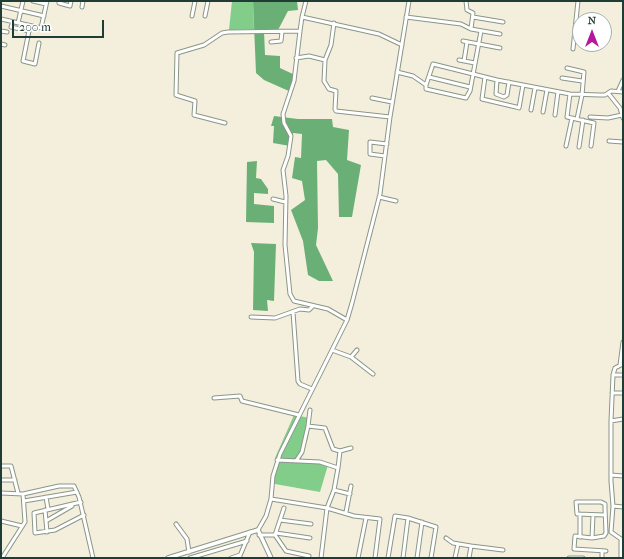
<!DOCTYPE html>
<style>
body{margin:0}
#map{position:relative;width:624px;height:559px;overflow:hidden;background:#f4efdc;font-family:"IM FELL French Canon",serif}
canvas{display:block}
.frame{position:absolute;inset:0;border:2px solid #1f3d34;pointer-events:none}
.north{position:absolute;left:572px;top:12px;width:40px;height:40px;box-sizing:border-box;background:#fff;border:1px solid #a5b1ae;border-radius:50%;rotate:0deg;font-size:11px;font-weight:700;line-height:16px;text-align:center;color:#1f3d34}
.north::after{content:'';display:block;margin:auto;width:14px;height:18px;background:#b5179e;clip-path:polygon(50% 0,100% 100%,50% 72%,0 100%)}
.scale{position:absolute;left:12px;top:20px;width:92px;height:18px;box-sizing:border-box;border:2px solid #1f3d34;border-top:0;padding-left:5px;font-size:12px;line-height:14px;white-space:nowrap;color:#1f3d34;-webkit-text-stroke:3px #fff;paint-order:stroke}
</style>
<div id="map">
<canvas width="624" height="559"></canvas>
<div class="frame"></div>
<div class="north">N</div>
<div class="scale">200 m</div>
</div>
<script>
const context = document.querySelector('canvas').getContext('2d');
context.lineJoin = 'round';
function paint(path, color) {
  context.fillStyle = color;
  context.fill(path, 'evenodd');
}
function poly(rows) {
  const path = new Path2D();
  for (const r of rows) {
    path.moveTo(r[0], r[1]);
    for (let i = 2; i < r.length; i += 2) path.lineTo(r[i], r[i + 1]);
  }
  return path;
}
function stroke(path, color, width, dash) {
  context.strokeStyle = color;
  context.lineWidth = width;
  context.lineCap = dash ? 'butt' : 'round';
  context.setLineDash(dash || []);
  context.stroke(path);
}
const green = poly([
 [232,1,253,1,254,29,229,30],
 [294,415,310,418,308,438,299,460,316,462,328,465,320,492,275,484,275,458]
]);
const forest = poly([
 [253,1,297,1,298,10,288,11,278,30,264,31,265,55,280,56,280,68,295,75,291,92,264,80,256,73],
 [274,116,298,119,332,119,333,127,349,130,347,160,361,165,352,217,339,217,338,174,326,160,317,161,318,228,316,245,333,281,319,281,308,275,303,241,291,210,305,200,302,181,292,178,295,157,301,158,302,134,293,133,290,146,273,143,274,126,271,126],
 [257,161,256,178,261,179,268,189,268,194,254,193,254,204,274,206,274,223,246,222,247,162],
 [251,243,276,244,274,301,267,300,268,311,253,310,254,252]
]);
const minor = poly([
 [33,1,46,4],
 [59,1,59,3,70,6,71,1],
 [466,1,467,10,473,13,471,29],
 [1,6,44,16],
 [82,7,83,1],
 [192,16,195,1],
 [205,16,208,1],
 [302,17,306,1],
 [406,17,461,24,471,29,500,34],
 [473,17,503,22],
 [1,19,41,28,47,1],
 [13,22,11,27,29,31],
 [18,23,23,1],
 [30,26,23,61,35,64,39,43],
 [1,31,7,32],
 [300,31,302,17,379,34,402,45],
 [463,41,500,48],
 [271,42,281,41,282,32],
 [1,44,5,45],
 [573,49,578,1],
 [296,58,309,56,325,60,331,45,334,23],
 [325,60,324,81,329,89,336,91,335,109,336,111,390,117],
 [459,60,475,63],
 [464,61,467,42],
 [567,68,584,72,582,95,577,119],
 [397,72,413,76,426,85,426,89,466,98,470,91,481,31],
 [429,77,470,87],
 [485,77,482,99,516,107,519,108,523,85],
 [562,78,582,81],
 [497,80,496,94,504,97,507,95,509,82],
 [426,85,433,64,497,80,570,94,600,95,605,95,611,91,623,92],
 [618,91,623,80],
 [608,93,620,108,623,118],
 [570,94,567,117,594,123,591,146],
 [372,98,392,102],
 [531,110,535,88],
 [543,112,547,90],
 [555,115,558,92],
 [590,117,608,118,622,115],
 [225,123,194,115,195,101,176,95,177,53,204,45,222,33,228,32,300,31,294,81,283,114,284,123,291,136,288,156,283,170,286,196,285,245,290,294,294,301,328,309,347,320],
 [609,141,623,142],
 [566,146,572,118],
 [579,147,583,120],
 [385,156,370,154,370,142,387,144],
 [379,197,396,201],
 [273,199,285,202],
 [293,312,298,381,300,384,312,389],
 [251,317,275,318,300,309,309,310,313,306],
 [332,350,351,357,373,374],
 [351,357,357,350],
 [620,365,623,342],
 [613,375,623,375],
 [612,393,623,393],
 [214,398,240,396,242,401,299,415],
 [611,421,623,419],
 [308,426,310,410],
 [277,460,320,462,338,468,334,490,327,508,321,558],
 [296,461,302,452,308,426,325,428,333,449,340,451],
 [1,466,11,466,18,493],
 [338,468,340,451,351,448],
 [611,475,623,476],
 [1,480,15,480],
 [334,490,350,494],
 [1,493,23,494,59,486,74,486,79,497,93,558],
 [46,497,48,509],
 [271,499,327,508,354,516,380,519,375,558],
 [24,501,77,492],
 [81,502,34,513,35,533,55,530,84,515],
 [613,506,623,507],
 [45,510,47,532],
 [346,512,351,486],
 [605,515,577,514,576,502,601,502,605,504,605,508,606,533,604,536,592,538,575,536,574,549,606,551],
 [280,520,311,524],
 [1,521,22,526],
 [46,521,72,506],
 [176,524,187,539,189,552],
 [258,530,266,516,271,499,273,476,280,454,347,320,352,303,380,194,390,117,409,1],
 [276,533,310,538],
 [259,535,275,535,286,551,309,556],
 [275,535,284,508],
 [580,537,580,514],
 [446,538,453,543,471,546,469,558],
 [592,538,593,515],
 [471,546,503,550],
 [602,551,602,558],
 [2,558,25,522,23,494],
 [190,558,247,541],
 [231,558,240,555],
 [239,558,250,532],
 [358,558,366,518],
 [388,558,395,516,408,518,436,527,431,558],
 [403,558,408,518],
 [417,558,422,522],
 [455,558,458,544],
 [569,558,583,558],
 [621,558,621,539,611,532,613,506,611,481,611,421,613,375,615,368,623,364]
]);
const tertiary = poly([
 [168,558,258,530,271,558]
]);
paint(green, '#83cd8a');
paint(forest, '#6ab076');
stroke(minor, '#8a9688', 5);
stroke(tertiary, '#8a9688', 5.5);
stroke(minor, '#fff', 3);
stroke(tertiary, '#fff', 3.5);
</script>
